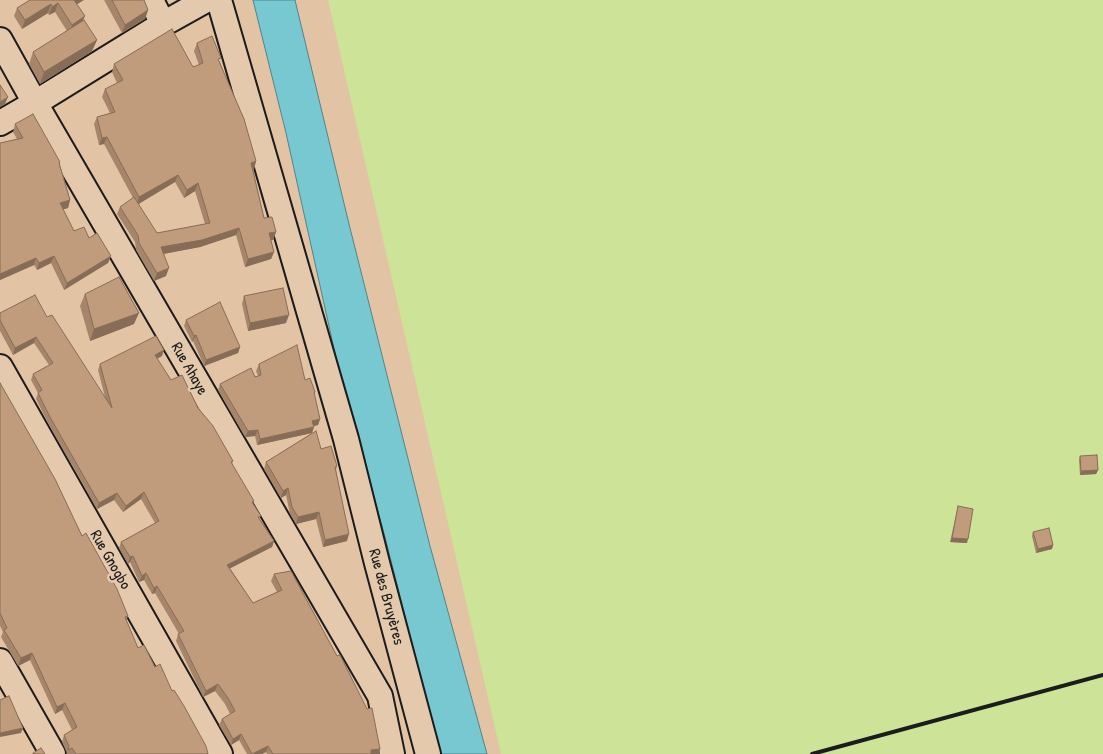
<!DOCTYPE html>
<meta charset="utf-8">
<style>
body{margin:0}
canvas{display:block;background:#e2c4a5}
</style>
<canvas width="1103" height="754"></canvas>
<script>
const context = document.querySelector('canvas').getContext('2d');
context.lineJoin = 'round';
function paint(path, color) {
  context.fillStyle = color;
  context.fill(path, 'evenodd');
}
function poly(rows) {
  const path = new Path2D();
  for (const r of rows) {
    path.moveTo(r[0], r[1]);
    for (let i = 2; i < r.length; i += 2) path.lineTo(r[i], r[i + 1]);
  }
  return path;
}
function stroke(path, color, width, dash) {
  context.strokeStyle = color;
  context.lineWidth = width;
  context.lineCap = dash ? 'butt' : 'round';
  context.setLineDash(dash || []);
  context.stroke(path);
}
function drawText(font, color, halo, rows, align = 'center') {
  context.font = font + ' "Patrick Hand",sans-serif';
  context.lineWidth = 5;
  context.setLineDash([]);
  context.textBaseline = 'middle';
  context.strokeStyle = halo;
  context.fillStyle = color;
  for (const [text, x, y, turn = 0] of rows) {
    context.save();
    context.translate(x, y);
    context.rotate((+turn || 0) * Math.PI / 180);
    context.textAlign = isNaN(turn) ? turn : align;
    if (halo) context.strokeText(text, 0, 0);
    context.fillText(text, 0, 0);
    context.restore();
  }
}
const green = poly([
 [328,0,1103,0,1103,754,501,754]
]);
const water = poly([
 [253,0,295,0,349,224,430,546,487,754,440,754,385,537,339,371,286,133,253,0]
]);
const minor = poly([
 [151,0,163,24],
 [219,0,346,439,377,563,428,754],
 [0,40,35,103,380,696,392,754],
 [0,123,35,103,163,24,206,0],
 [0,367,220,754],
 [0,661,53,754]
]);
const rail = poly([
 [812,754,1103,675]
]);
const wall = poly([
 [30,0,77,5,83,21,97,40,92,51,40,84,29,64,33,52,67,31,55,12,49,15,48,13,22,29,14,16,17,8],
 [104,0,144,0,148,10,145,19,122,33],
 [197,43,220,62,256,161,254,169,253,169,264,218,276,232,273,240,271,240,274,252,271,259,245,267,236,235,200,247,163,254,166,276,154,281,136,250,135,242,117,214,120,207,133,198,104,144,99,145,94,124,97,117,110,113,102,97,105,89,117,83,112,72,114,64,193,67,199,65,194,51],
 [175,182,184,198,195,191,205,224,157,233,138,204],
 [15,124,60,162,60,165,70,200,68,208,63,209,74,231,89,238,111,256,108,263,64,290,51,263,37,270,34,265,0,280,0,143,17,139,13,132],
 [85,294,134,324,90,341,80,306],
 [244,296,286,323,248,331,242,304],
 [0,313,47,317,105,397,98,370,100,364,162,356,157,359,171,380,198,408,233,461,232,464,253,503,260,519,274,541,272,547,230,568,253,603,277,592,271,581,274,574,380,749,379,754,267,754,266,752,262,754,247,754,239,740,231,745,219,725,222,719,230,714,225,704,215,691,203,697,176,641,178,634,179,634,155,593,152,594,144,580,139,582,130,562,128,564,119,548,121,542,155,523,141,499,123,512,114,500,97,509,48,423,36,399,38,393,31,380,33,374,49,365,34,343,13,355,0,331],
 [186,320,240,347,238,353,204,366,193,341,192,342,184,326],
 [259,364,305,380,315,392,314,394,320,419,318,425,314,426,312,433,321,449,337,466,336,470,347,541,323,547,316,519,296,524,290,514,286,495,281,498,264,469,266,462,312,433,257,445,255,436,245,437,218,390,220,384,258,376,256,371],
 [0,383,82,536,128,616,126,621,138,648,155,667,172,691,208,754,66,754,67,753,62,742,64,735,72,730,62,710,55,714,30,660,18,666,1,637,3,632,0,626],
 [1080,456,1098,470,1096,474,1080,475,1079,460],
 [958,506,967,543,950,542],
 [1033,532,1053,545,1052,549,1036,553,1032,536]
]);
const shadedWall = poly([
 [74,0,84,0,71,8],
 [58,3,55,12,49,15,52,7],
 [51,4,48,13,22,29,25,20],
 [148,10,145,19,122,33,125,25],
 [85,16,81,25,69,33,72,25],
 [97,40,92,51,40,84,44,72],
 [8,97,5,104,0,107,0,102],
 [107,137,104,144,99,145,102,138],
 [256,161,254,169,248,170,251,163],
 [178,175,175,182,137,205,139,197],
 [198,183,195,191,184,198,187,190],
 [70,200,68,208,58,211,60,203],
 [239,228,236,235,200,247,158,255,161,247],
 [276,232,273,240,266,241,269,233],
 [274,252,271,259,245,267,248,259],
 [54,256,51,263,37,270,39,263],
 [111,256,108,263,64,290,67,283],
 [36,258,34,265,0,280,0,274],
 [169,268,166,276,154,281,157,273],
 [139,313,134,324,90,341,94,329],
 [289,315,286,323,248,331,250,323],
 [196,335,193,341,192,342,194,336],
 [36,337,34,343,13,355,15,348],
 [240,347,238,353,204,366,206,360],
 [164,350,162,356,152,361,155,355],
 [320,419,318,425,310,427,312,421],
 [314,427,312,433,257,445,260,439],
 [258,430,255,436,245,437,248,431],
 [1098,470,1096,474,1080,475,1081,471],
 [288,488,286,495,281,498,283,491],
 [144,492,141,499,123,512,126,506],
 [117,493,114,500,97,509,99,503],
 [319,512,316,519,296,524,298,517],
 [349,534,347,541,323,547,325,540],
 [952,538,968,539,967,543,950,542],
 [274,541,272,547,225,571,227,565],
 [1053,545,1052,549,1036,553,1038,549],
 [133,556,130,562,128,564,130,557],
 [146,573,144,580,139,582,142,576],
 [157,586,155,593,152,594,154,588],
 [32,653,30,660,18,666,21,658],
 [218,684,215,691,203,697,206,691],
 [65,703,62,710,55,714,57,707],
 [23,728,21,733,0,737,0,733],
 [241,734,239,740,231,745,233,739],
 [268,746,266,752,262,754,252,754],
 [380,749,379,754,369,754,371,750]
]);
const building = poly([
 [30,0,74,0,85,16,72,25,58,3,52,7,51,4,25,20,17,8,30,0],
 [112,0,144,0,148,10,125,25,112,0],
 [84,20,97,40,44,72,33,52,84,20],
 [172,29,193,67,203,63,197,43,212,36,221,58,218,59,244,119,256,161,251,163,264,218,272,217,276,232,269,233,274,252,248,259,239,228,202,240,161,247,169,268,157,273,139,243,138,235,120,207,134,197,157,233,210,223,198,183,187,190,178,175,139,197,107,137,102,138,97,117,115,112,105,89,123,80,114,64,172,29],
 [0,85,8,97,0,102,0,85],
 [33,114,60,162,59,163,70,200,60,203,74,231,84,227,89,238,97,233,111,256,67,283,54,256,39,263,36,258,0,274,0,143,23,138,15,124,33,114],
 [119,277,139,313,94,329,85,294,119,277],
 [283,288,289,315,250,323,244,296,283,288],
 [35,295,47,317,52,315,112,408,100,364,156,336,164,350,155,355,171,380,182,375,198,408,213,426,233,461,231,462,254,501,252,502,261,516,258,517,274,541,227,565,253,603,282,590,274,574,291,571,337,656,340,655,367,709,372,708,380,749,371,750,371,754,273,754,268,746,252,754,241,734,233,739,222,719,235,711,228,698,218,684,206,691,178,634,184,631,157,586,154,588,146,573,142,576,133,556,130,557,121,542,159,521,144,492,126,506,117,493,99,503,50,417,38,393,42,390,33,374,53,363,36,337,15,348,0,320,0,313,35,295],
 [220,302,240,347,206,360,196,335,194,336,186,320,220,302],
 [297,345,305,380,310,378,315,392,314,392,320,419,312,421,314,427,260,439,258,430,248,431,220,384,251,368,255,377,261,375,259,364,297,345],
 [0,383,55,479,82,536,86,533,117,589,128,616,125,617,138,648,144,645,155,667,160,664,172,691,174,690,184,706,206,746,208,754,76,754,72,748,68,750,69,746,64,735,77,727,65,703,57,707,32,653,21,658,4,630,7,628,0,613,0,383],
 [316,431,321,449,331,446,337,466,335,467,349,534,325,540,319,512,298,517,292,507,288,488,283,491,266,462,316,431],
 [1097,455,1098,470,1081,471,1080,456,1097,455],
 [958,506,973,509,968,539,952,538,958,506],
 [1049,528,1053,545,1038,549,1033,532,1049,528],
 [9,696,23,728,0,733,0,700,9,696],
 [41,748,45,754,33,754,33,753,41,748]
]);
const streetNames = [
 ["Rue Ahaye",189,369,60],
 ["Rue Gnogbo",110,560,60],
 ["Rue des Bruyères",386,597,75]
];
paint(green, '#cce398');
paint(water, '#77c8d1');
stroke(water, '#538389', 1);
stroke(minor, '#1c1c1c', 28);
stroke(minor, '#e4c9ac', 24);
stroke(rail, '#1c1c1c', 4);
paint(wall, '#a6866b');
paint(shadedWall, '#876d57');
paint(building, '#c19c7c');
stroke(building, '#876d57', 1);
drawText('16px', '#1c1c1c', '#e4c9ac', streetNames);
</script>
